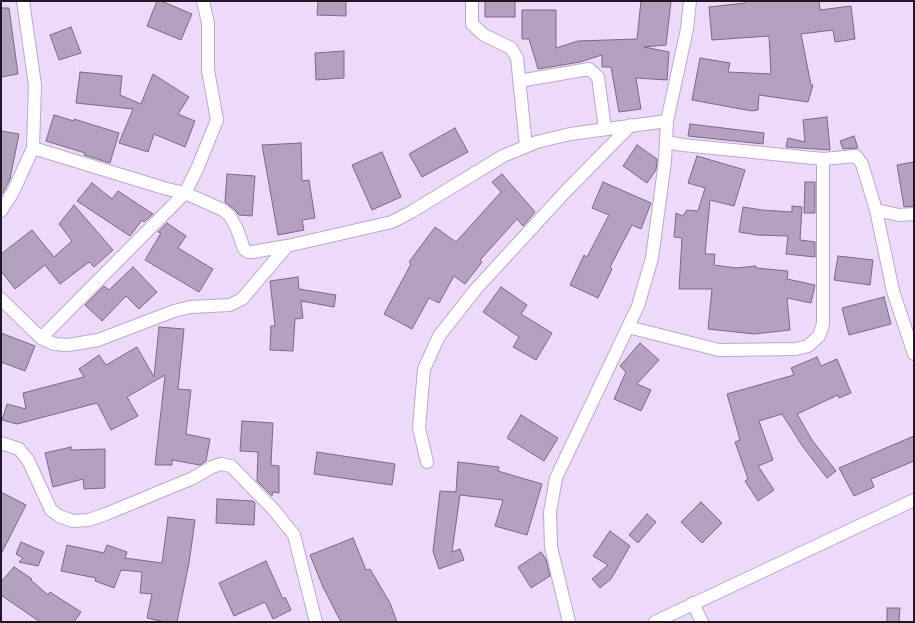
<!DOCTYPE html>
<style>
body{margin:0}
#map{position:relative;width:915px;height:623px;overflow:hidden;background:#eddafa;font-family:Merriweather,serif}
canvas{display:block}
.frame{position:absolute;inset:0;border:2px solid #1f1823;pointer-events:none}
</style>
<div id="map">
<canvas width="915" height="623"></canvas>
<div class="frame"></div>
</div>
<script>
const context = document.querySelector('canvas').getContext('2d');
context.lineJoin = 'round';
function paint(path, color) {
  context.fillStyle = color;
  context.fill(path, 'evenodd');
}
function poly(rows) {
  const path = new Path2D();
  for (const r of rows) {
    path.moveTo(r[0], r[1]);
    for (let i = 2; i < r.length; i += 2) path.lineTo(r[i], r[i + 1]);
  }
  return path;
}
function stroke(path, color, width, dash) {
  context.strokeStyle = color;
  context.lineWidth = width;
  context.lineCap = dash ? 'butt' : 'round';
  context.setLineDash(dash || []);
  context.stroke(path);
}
const building = poly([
 [157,1,161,1,192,14,181,40,147,26,157,1],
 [318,1,346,1,346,16,317,15,318,1],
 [485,1,515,1,515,17,485,17,485,1],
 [641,1,671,1,666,45,644,47,669,52,667,80,636,78,641,109,619,112,611,67,602,67,602,55,580,62,538,69,529,39,522,39,522,10,556,10,556,48,578,41,637,39,641,1],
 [745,1,819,1,820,10,851,6,855,39,835,42,833,30,801,34,811,85,813,85,808,102,759,95,758,110,752,111,692,100,700,58,730,63,728,72,771,74,769,36,712,40,709,7,745,3,745,1],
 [1,8,9,8,18,74,1,77,1,8],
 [71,27,81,53,59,60,50,35,71,27],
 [344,51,344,78,316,80,315,53,344,51],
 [80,72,122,76,120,95,141,104,153,74,189,97,178,114,195,121,185,147,154,134,148,152,119,143,133,109,76,103,80,72],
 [54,115,74,121,74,119,119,133,110,163,84,155,85,153,46,141,54,115],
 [827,117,830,150,786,147,788,138,805,142,803,120,827,117],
 [690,124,764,133,763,144,688,136,690,124],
 [455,128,468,152,422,177,409,154,455,128],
 [1,131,19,134,10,179,3,193,1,192,1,131],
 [854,136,858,148,843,149,840,141,854,136],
 [301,143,302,181,309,180,315,218,302,220,304,230,278,235,262,145,301,143],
 [637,145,657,159,656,170,647,183,623,166,637,145],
 [382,152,401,197,372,210,352,165,382,152],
 [697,156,745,170,734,206,710,200,705,254,715,254,714,265,736,268,756,266,756,268,788,271,787,279,815,285,811,303,787,298,790,330,754,334,708,329,712,289,679,289,682,238,674,237,676,213,683,216,687,210,698,211,705,188,688,183,697,156],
 [914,162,914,206,904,207,897,165,914,162],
 [227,174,255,176,252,216,239,215,235,210,225,202,227,174],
 [502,174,535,212,523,226,517,219,480,260,482,262,465,284,454,276,439,303,429,298,412,329,384,314,411,264,409,262,435,227,456,242,501,192,492,182,502,174],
 [603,182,651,203,641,229,632,225,610,267,612,269,598,298,570,285,584,255,587,257,609,215,592,208,603,182],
 [805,182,815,182,815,213,804,213,805,182],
 [92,183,112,199,118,191,153,214,144,222,142,220,130,236,77,201,92,183],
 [74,205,113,250,94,267,89,262,60,284,45,265,15,289,1,271,1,254,32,230,54,257,72,241,59,224,74,205],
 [792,206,802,207,800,240,815,242,815,257,786,254,788,236,757,235,739,232,743,207,762,210,792,212,792,206],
 [167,223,186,236,178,248,213,269,199,292,145,260,161,233,158,232,167,223],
 [838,256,873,260,870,285,834,280,838,256],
 [133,267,157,292,139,309,126,296,102,321,85,305,104,286,109,290,133,267],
 [298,277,299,289,336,295,334,307,301,301,303,318,295,319,293,351,270,350,271,326,275,326,270,281,298,277],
 [501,287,527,305,521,314,552,333,536,360,513,347,519,337,483,312,501,287],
 [884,297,891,324,849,335,842,308,884,297],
 [159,327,184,329,178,389,191,390,186,434,210,439,206,461,200,465,172,460,172,465,155,465,165,375,127,397,138,416,111,430,97,403,17,424,2,420,7,404,26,409,23,393,84,377,79,369,99,355,106,365,137,347,154,377,159,327],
 [1,333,35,346,25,371,1,362,1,333],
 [640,343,659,360,637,384,651,390,641,411,614,399,626,372,620,366,640,343],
 [817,357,821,366,837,359,851,393,839,398,838,395,797,414,812,440,836,471,827,478,803,447,782,414,759,421,773,460,758,466,774,490,758,501,745,481,748,479,735,442,740,440,727,394,794,375,791,368,817,357],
 [521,415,558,438,544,461,507,438,521,415],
 [242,421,273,423,271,465,279,466,279,493,273,492,272,496,257,481,258,452,240,451,242,421],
 [914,436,914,461,871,479,874,487,854,496,839,468,914,436],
 [71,447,71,450,105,449,105,488,84,489,83,479,53,487,45,453,71,447],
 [317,452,395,464,392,485,314,474,317,452],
 [458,462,499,467,498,471,542,484,527,535,495,526,503,500,460,495,452,552,460,549,464,560,439,569,433,551,440,491,456,492,458,462],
 [1,492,26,505,1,554,1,492],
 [217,499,253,501,255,503,254,525,216,523,217,499],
 [701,502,722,523,702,543,681,522,701,502],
 [647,514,656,522,638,543,629,535,647,514],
 [168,517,195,520,189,563,177,622,165,622,147,618,152,594,140,593,142,572,121,570,114,588,95,581,96,578,61,571,67,545,104,553,107,545,127,552,125,558,162,563,168,517],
 [610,531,630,546,611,579,600,588,592,579,608,565,593,556,610,531],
 [353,538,366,570,370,569,390,603,397,622,341,622,323,587,310,555,353,538],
 [21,542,44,552,38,566,19,562,23,558,16,554,21,542],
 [541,552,546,559,550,576,531,588,518,567,541,552],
 [266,561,283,599,285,597,291,610,273,619,265,602,234,616,219,583,266,561],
 [14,567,32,579,31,580,48,595,50,592,81,612,74,622,40,622,1,595,1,582,14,567],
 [887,608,900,608,899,622,887,622,887,608]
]);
const street = poly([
 [472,1,472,24,484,35,511,48,517,58,526,146],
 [519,81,589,69,598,77,605,129],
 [666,142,683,145,823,159,856,156,862,164,876,210,893,291,914,354],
 [33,148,167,189,185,193,223,210,230,216,237,229,244,249,248,252,252,252,287,246,392,222,411,212,503,156,537,142,570,134,667,121],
 [876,210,899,215,914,214],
 [1,211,13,192,33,148,35,85,23,1],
 [1,299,41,338,54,344,68,345,98,340,174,311,190,307,230,305,242,299,287,246],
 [628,327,719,350,796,349,808,346,819,336,823,324,823,159],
 [41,338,185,193,197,169,217,120,208,70,208,23,203,1],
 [1,443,19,449,28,460,51,510,59,516,73,521,89,520,106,514,193,478,212,467,221,464,231,466,274,510,294,535,316,622],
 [427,462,419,428,424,369,439,336,476,289,566,191,631,125],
 [693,603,702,622],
 [569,622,551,547,550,512,556,478,638,306,652,258,665,161,667,121,687,29,690,1],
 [655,622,914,500]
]);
paint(building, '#b4a1c0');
stroke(building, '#7a6885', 1);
stroke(street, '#bca9c8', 14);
stroke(street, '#fff', 12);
</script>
